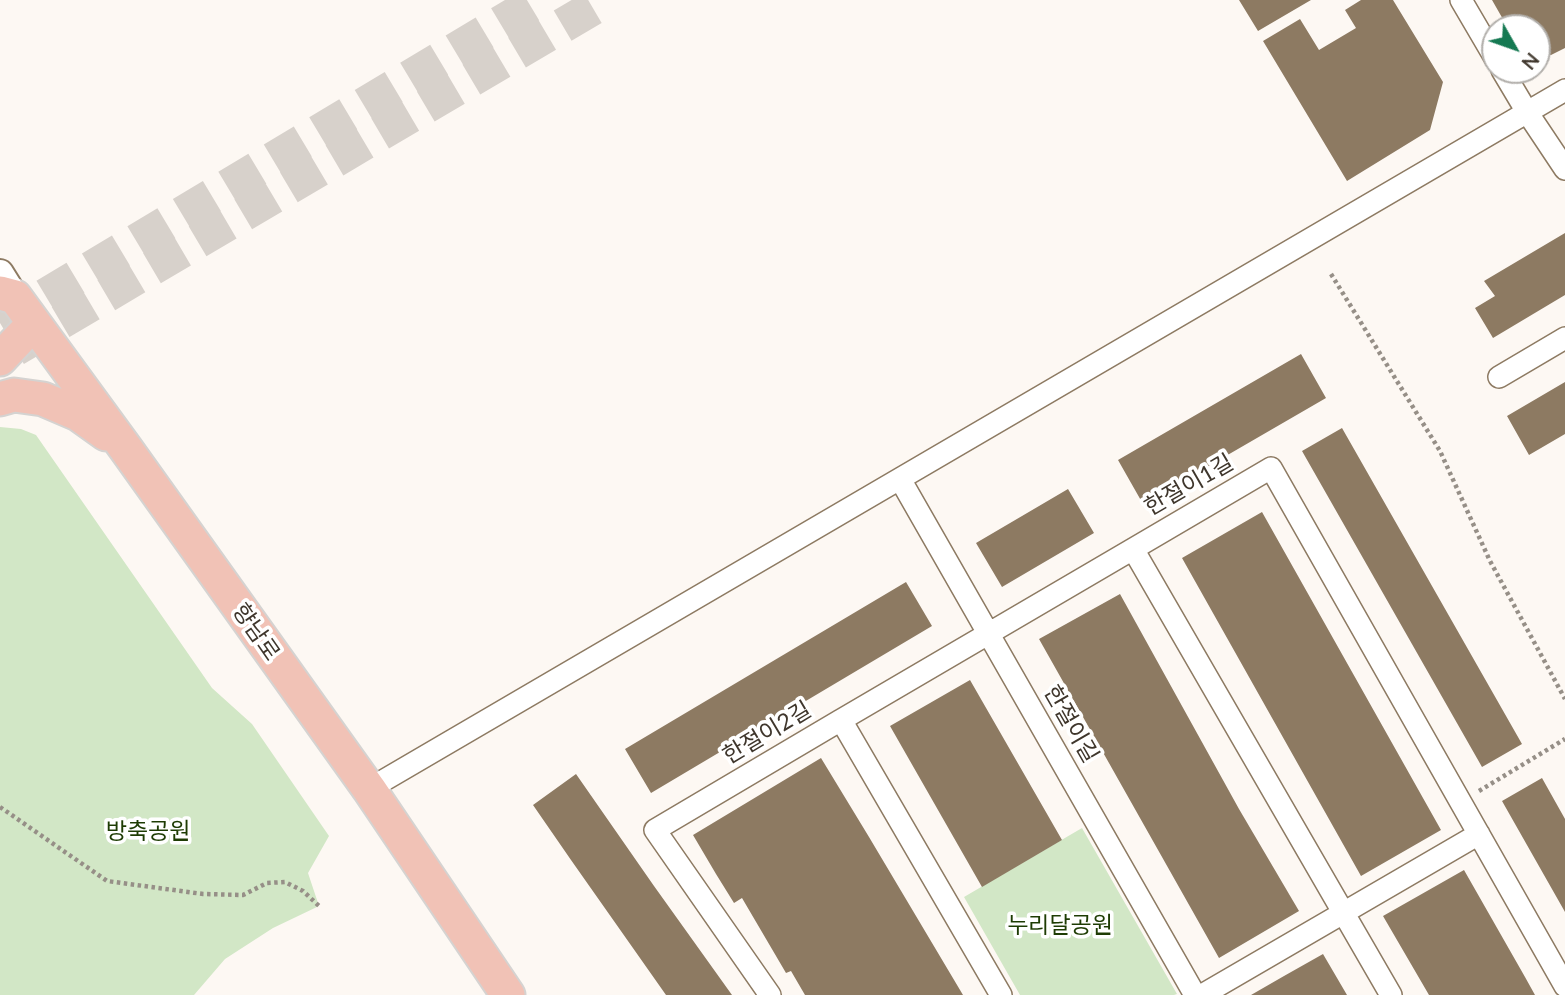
<!DOCTYPE html>
<meta charset="utf-8">
<style>
body{margin:0}
#map{position:relative;width:1565px;height:995px;overflow:hidden;background:#fdf8f3;font-family:Lato,sans-serif}
canvas{display:block}
.north{position:absolute;left:1481px;top:14px;width:70px;height:70px;box-sizing:border-box;background:#fff;border:2px solid #b2afab;border-radius:50%;rotate:130deg;font-size:19px;font-weight:700;line-height:28px;text-align:center;color:#3f362c}
.north::after{content:'';display:block;margin:auto;width:24px;height:32px;background:#157952;clip-path:polygon(50% 0,100% 100%,50% 72%,0 100%)}
</style>
<div id="map">
<canvas width="1565" height="995"></canvas>
<div class="north">N</div>
</div>
<script>
const context = document.querySelector('canvas').getContext('2d');
context.lineJoin = 'round';
function paint(path, color) {
  context.fillStyle = color;
  context.fill(path, 'evenodd');
}
function poly(rows) {
  const path = new Path2D();
  for (const r of rows) {
    path.moveTo(r[0], r[1]);
    for (let i = 2; i < r.length; i += 2) path.lineTo(r[i], r[i + 1]);
  }
  return path;
}
function stroke(path, color, width, dash) {
  context.strokeStyle = color;
  context.lineWidth = width;
  context.lineCap = dash ? 'butt' : 'round';
  context.setLineDash(dash || []);
  context.stroke(path);
}
function drawText(font, color, halo, rows, align = 'center') {
  context.font = font + ' Lato,"Noto Sans KR",sans-serif';
  context.lineWidth = 7;
  context.setLineDash([]);
  context.textBaseline = 'middle';
  context.strokeStyle = halo;
  context.fillStyle = color;
  for (const [text, x, y, turn = 0] of rows) {
    context.save();
    context.translate(x, y);
    context.rotate((+turn || 0) * Math.PI / 180);
    context.textAlign = isNaN(turn) ? turn : align;
    if (halo) context.strokeText(text, 0, 0);
    context.fillText(text, 0, 0);
    context.restore();
  }
}
const green = poly([
 [0,427,21,429,36,435,212,688,252,724,329,836,308,873,319,906,273,928,225,959,194,995,0,995],
 [1082,828,1177,994,1174,995,1020,995,964,897]
]);
const building = poly([
 [1239,0,1311,0,1258,31],
 [1361,0,1393,0,1443,82,1430,130,1347,181,1263,41,1300,19,1319,50,1356,28,1345,10],
 [1492,0,1565,0,1565,48,1551,55,1537,52,1537,28,1508,28],
 [1565,233,1565,295,1493,338,1475,308,1495,296,1484,281],
 [1301,354,1326,398,1143,504,1118,460],
 [1565,382,1565,434,1529,455,1507,416],
 [1342,428,1522,744,1482,767,1302,451],
 [1068,489,1094,533,1002,587,976,543],
 [1262,512,1441,830,1361,876,1182,558],
 [906,582,932,626,651,793,625,749],
 [1120,594,1239,809,1299,911,1219,958,1039,639],
 [970,680,1062,840,982,887,890,726],
 [821,758,869,837,963,995,805,995,791,971,786,973,742,898,734,903,716,874,693,835],
 [576,774,654,886,732,995,666,995,571,860,533,805],
 [1542,778,1565,819,1565,912,1502,801],
 [1464,870,1525,977,1535,995,1429,995,1383,916],
 [1323,954,1347,995,1251,995,1284,976]
]);
const trunkTunnel = poly([
 [0,323,539,0],
 [15,349,606,0]
]);
const path = poly([
 [1331,274,1440,451,1490,561,1565,699],
 [1479,791,1565,739],
 [0,807,107,881,203,894,243,895,267,883,285,882,303,891,319,906]
]);
const minor = poly([
 [1461,0,1495,58],
 [1502,70,1527,112,1565,169],
 [1499,377,1565,338],
 [900,479,1195,995],
 [841,720,1133,549],
 [369,789,1565,90],
 [770,995,655,830,841,720,1001,995],
 [1202,995,1479,834],
 [1391,995,1133,549,1271,468,1565,986]
]);
const tertiary = poly([
 [0,273,15,297]
]);
const primary = poly([
 [0,293,15,297,126,449,369,789,508,995],
 [0,359,34,323],
 [0,399,14,395,43,399,78,414,106,434]
]);
const streetNames = [
 ["한절이1길",1189,485,-30],
 ["향남로",256,632,55],
 ["한절이길",1071,724,60],
 ["한절이2길",767,733,-31]
];
const parkNames = [
 ["방축공원",148,832],
 ["누리달공원",1060,926]
];
paint(green, '#d2e7c6');
paint(building, '#8d7a62');
stroke(trunkTunnel, '#d7d1cb', 35, [35, 18]);
stroke(minor, '#8d7a62', 24);
stroke(tertiary, '#8d7a62', 30);
stroke(primary, '#d5d3d1', 37);
stroke(path, '#968f87', 4.5, [3.5, 3.5]);
stroke(minor, '#fff', 21);
stroke(tertiary, '#fff', 26);
stroke(primary, '#f1c2b6', 33);
drawText('23px', '#3f362c', '#fff', streetNames);
drawText('23px', '#1e3c04', '#fff', parkNames);
</script>
